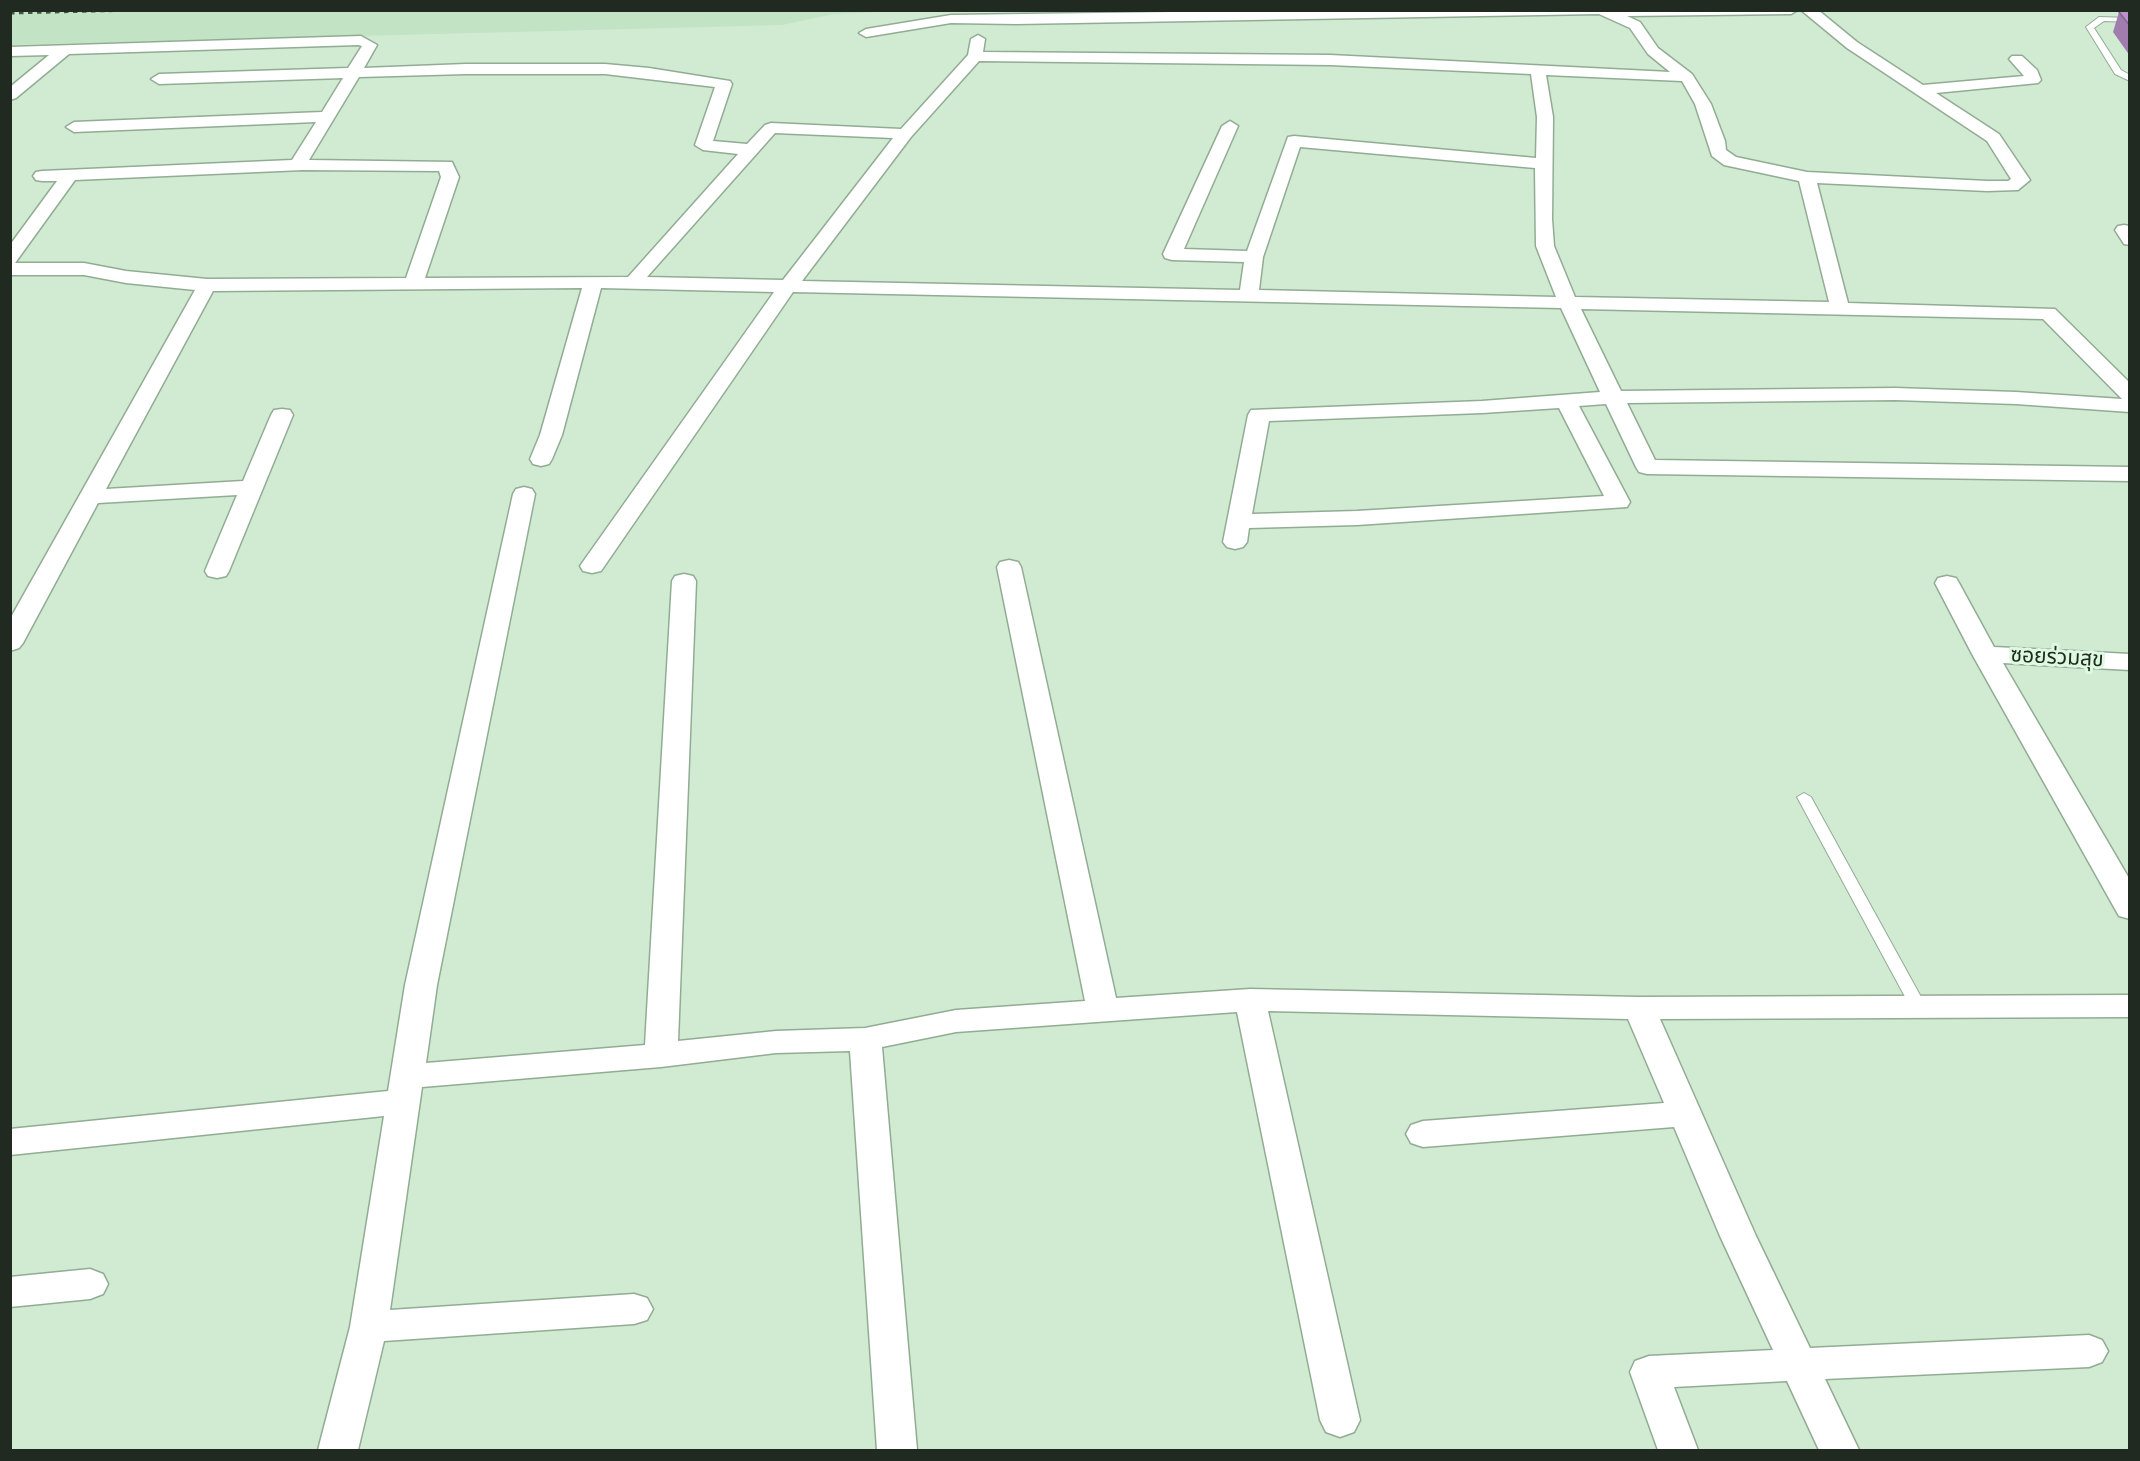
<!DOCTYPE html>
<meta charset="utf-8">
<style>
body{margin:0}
#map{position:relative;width:2140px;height:1461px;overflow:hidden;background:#d0ebd2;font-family:Helvetica,sans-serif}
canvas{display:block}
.frame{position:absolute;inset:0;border:12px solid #202a21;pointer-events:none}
</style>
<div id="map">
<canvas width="2140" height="1461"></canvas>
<div class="frame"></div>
</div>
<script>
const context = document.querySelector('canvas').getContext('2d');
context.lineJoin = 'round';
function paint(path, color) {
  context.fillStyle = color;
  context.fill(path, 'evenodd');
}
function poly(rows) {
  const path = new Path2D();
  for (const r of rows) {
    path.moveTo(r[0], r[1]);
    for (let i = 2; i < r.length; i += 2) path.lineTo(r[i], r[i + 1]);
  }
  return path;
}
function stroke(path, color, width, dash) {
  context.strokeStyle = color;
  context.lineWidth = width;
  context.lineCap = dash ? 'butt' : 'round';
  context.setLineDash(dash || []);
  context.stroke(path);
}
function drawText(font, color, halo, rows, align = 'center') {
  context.font = font + ' Helvetica,"Noto Sans Thai",sans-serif';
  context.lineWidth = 6;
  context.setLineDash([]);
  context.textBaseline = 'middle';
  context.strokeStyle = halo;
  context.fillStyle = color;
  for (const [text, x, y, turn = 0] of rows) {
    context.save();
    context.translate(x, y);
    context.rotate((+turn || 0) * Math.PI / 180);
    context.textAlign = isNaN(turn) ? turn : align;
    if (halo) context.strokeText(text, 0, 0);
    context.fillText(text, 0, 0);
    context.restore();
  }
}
const built = poly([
 [10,11,11,10,901,11,834,14,782,25,11,45]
]);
const lane = poly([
 [2099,17,2130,18,2130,22,2104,21,2094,28,2121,70,2130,75,2130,81,2115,74,2086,27,2099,17],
 [1804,793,1811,797,1926,1006,1924,1010,1918,1012,1912,1010,1910,1006,1797,797,1804,793]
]);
const street = poly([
 [1317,10,1798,10,1791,14,1627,16,1640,22,1658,48,1692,74,1711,104,1725,141,1726,150,1736,157,1807,172,1987,181,2008,181,2011,179,1987,141,1847,48,1801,10,1818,10,1857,42,1923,85,2024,76,2009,59,2012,56,2022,56,2037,70,2041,80,2038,83,1936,93,1999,134,2030,180,2018,190,1987,191,1817,183,1848,303,2055,309,2130,383,2130,412,2016,404,1895,400,1627,403,1655,460,2130,467,2130,481,1647,474,1639,472,1636,467,1606,404,1579,406,1630,502,1627,507,1357,525,1249,528,1247,542,1243,547,1235,549,1227,547,1223,542,1248,415,1251,410,1482,401,1600,392,1561,308,793,292,601,571,592,573,583,571,580,566,774,292,601,288,562,435,552,459,549,464,541,466,533,464,530,459,540,435,582,288,213,291,106,489,243,481,271,415,274,410,282,409,290,410,293,415,229,571,226,576,217,578,208,576,205,571,237,495,98,503,23,643,19,648,10,651,10,619,195,290,126,283,84,275,10,275,10,245,57,181,42,181,36,180,33,176,36,172,42,171,292,160,316,122,74,132,66,127,74,122,322,112,343,78,159,84,151,79,159,74,348,68,362,46,358,45,69,54,16,98,10,100,10,87,49,55,10,56,10,47,361,36,377,45,364,68,466,64,605,64,649,68,730,81,732,84,713,141,747,144,765,125,771,123,901,129,968,55,971,39,978,35,985,39,983,52,1330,55,1670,72,1648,54,1630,28,1599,14,1016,24,951,23,866,37,859,33,866,29,951,15,1317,10],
 [979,61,1330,65,1531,74,1537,117,1536,158,1294,136,1288,137,1247,251,1184,249,1238,126,1230,121,1222,126,1163,254,1165,258,1172,260,1244,262,1240,290,802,281,911,137,979,61],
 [466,74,605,74,715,87,695,145,703,150,738,154,628,277,425,278,459,177,452,162,309,160,359,77,466,74],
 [1546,75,1682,81,1695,104,1712,156,1724,165,1799,181,1829,302,1575,297,1554,246,1552,219,1553,117,1546,75],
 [775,133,893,138,783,280,647,277,775,133],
 [1300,147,1535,168,1536,246,1556,297,1259,290,1263,257,1300,147],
 [303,170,439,171,441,177,406,278,207,279,126,271,84,263,15,263,75,180,303,170],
 [1581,309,2043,319,2122,399,2016,392,1895,388,1621,391,1581,309],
 [1559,408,1604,496,1357,511,1252,514,1269,421,1482,413,1559,408],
 [2124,225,2130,226,2130,245,2124,244,2115,230,2118,226,2124,225],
 [524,487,532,489,535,494,437,985,426,1063,645,1045,672,581,675,576,684,574,693,576,696,581,678,1041,776,1031,865,1028,956,1010,1085,1001,997,567,1000,562,1009,560,1018,562,1021,567,1116,998,1250,989,1639,997,2130,995,2130,1017,1660,1019,1756,1236,1810,1348,2089,1335,2102,1340,2108,1351,2102,1362,2089,1367,1825,1379,1859,1450,1819,1450,1787,1381,1674,1387,1698,1450,1658,1450,1630,1372,1635,1361,1649,1356,1773,1350,1720,1236,1674,1127,1423,1147,1411,1143,1406,1134,1411,1125,1423,1121,1664,1103,1628,1019,1268,1011,1360,1420,1354,1432,1340,1437,1326,1432,1320,1420,1237,1012,956,1032,882,1047,917,1450,877,1450,850,1051,776,1053,661,1067,422,1087,390,1310,634,1294,647,1298,653,1309,647,1320,634,1324,384,1341,358,1450,318,1450,350,1327,384,1116,10,1155,10,1129,388,1091,405,985,513,494,516,489,524,487],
 [1947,576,1956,578,1959,583,1994,647,2130,654,2130,670,2003,663,2130,880,2130,919,2119,916,2115,909,1972,654,1935,583,1938,578,1947,576],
 [90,1269,103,1274,108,1284,103,1294,90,1299,10,1307,10,1277,90,1269]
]);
const rail = poly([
 [10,13,136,10]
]);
const wall = poly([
 [2130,10,2130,56,2113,32,2119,12]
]);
const building = poly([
 [2122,10,2130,10,2130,26,2119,12,2122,10]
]);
const streetNames = [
 ["ซอยร่วมสุข",2057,658,3]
];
paint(built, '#c2e3c4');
stroke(lane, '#92ac94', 2);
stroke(street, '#92ac94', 3);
paint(lane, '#fff');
paint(street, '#fff');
stroke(rail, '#455346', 3, [4.5, 4.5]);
paint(wall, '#a17daf');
paint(building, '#bb91cc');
stroke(building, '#83668f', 1.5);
drawText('21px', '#202a21', '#ddf9df', streetNames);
</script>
